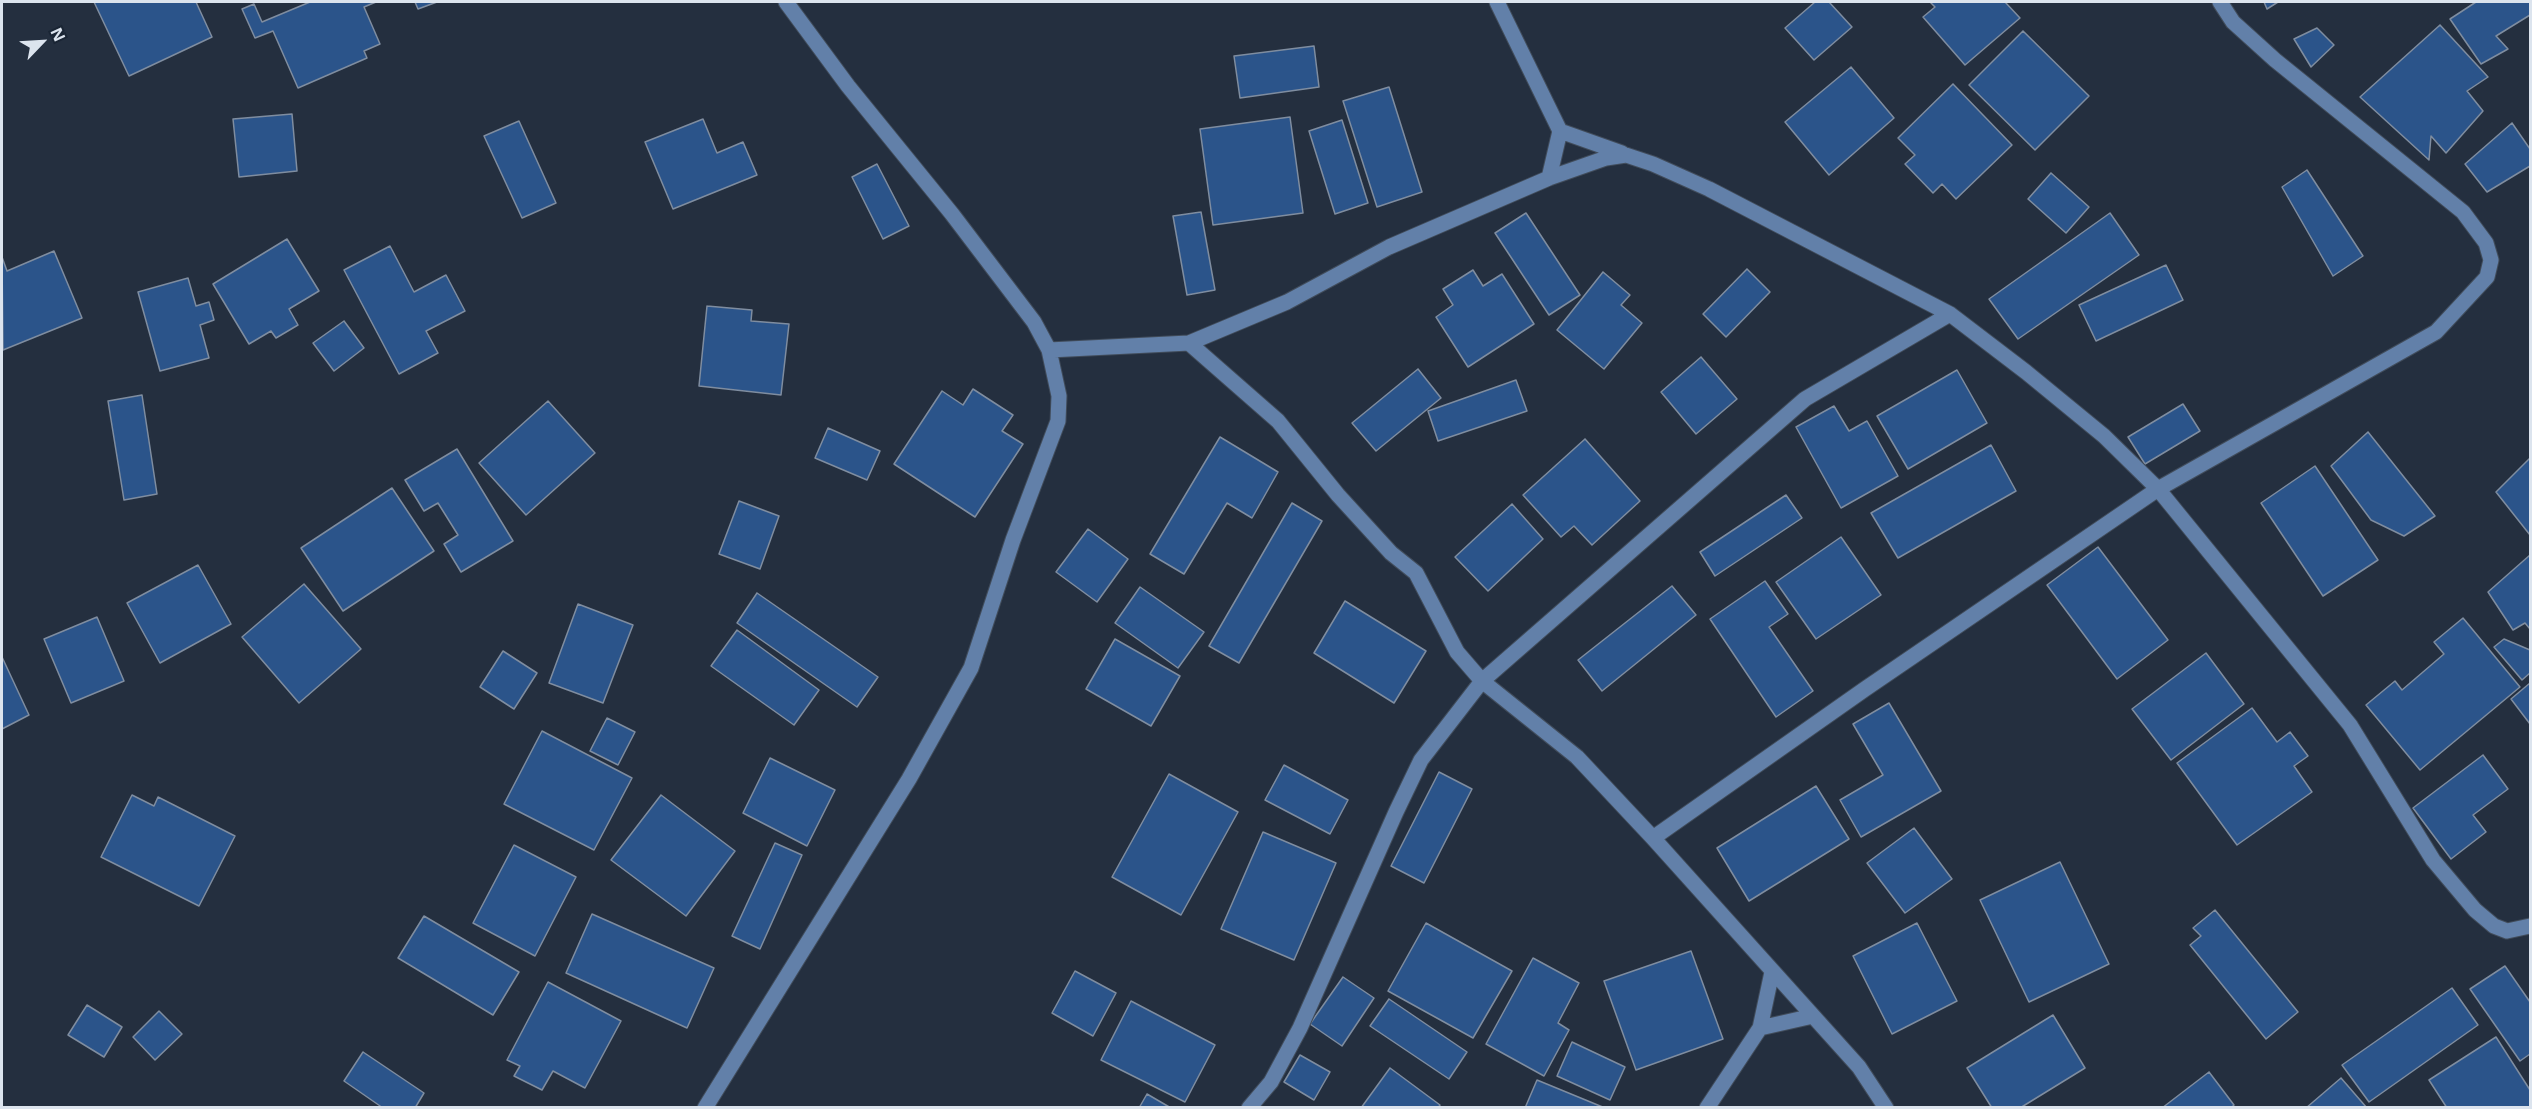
<!DOCTYPE html>
<style>
body{margin:0}
#map{position:relative;width:2532px;height:1109px;overflow:hidden;background:#242f3f;font-family:"Noto Sans",sans-serif}
canvas{display:block}
.frame{position:absolute;inset:0;border:3px solid #dce4ee;pointer-events:none}
.north{position:absolute;left:12px;top:12px;width:60px;height:60px;-webkit-text-stroke:4px #1a2534;paint-order:stroke;rotate:65deg;font-size:16px;font-weight:700;line-height:24px;text-align:center;color:#dce4ee}
.north::after{content:'';display:block;margin:auto;width:21px;height:27px;background:#dce4ee;clip-path:polygon(50% 0,100% 100%,50% 72%,0 100%)}
</style>
<div id="map">
<canvas width="2532" height="1109"></canvas>
<div class="frame"></div>
<div class="north">N</div>
</div>
<script>
const context = document.querySelector('canvas').getContext('2d');
context.lineJoin = 'round';
function paint(path, color) {
  context.fillStyle = color;
  context.fill(path, 'evenodd');
}
function poly(rows) {
  const path = new Path2D();
  for (const r of rows) {
    path.moveTo(r[0], r[1]);
    for (let i = 2; i < r.length; i += 2) path.lineTo(r[i], r[i + 1]);
  }
  return path;
}
function stroke(path, color, width, dash) {
  context.strokeStyle = color;
  context.lineWidth = width;
  context.lineCap = dash ? 'butt' : 'round';
  context.setLineDash(dash || []);
  context.stroke(path);
}
const building = poly([
 [94,2,196,2,212,37,129,76,94,2],
 [310,2,376,2,364,7,380,44,364,51,367,58,298,88,273,31,255,38,242,9,254,4,262,22,310,2],
 [415,2,437,2,418,9,415,2],
 [1815,2,1829,2,1852,27,1814,60,1785,28,1815,2],
 [1930,2,2005,2,2020,18,1965,65,1923,17,1935,7,1930,2],
 [2264,2,2278,2,2267,9,2264,2],
 [2476,2,2530,2,2530,15,2496,36,2508,49,2481,64,2450,19,2476,2],
 [2440,25,2488,77,2467,91,2483,111,2446,153,2431,136,2429,160,2360,97,2440,25],
 [2317,28,2334,45,2311,67,2294,39,2317,28],
 [2023,31,2089,96,2035,150,1969,85,2023,31],
 [1314,46,1319,87,1240,98,1234,56,1314,46],
 [1851,67,1894,118,1829,175,1785,122,1851,67],
 [1953,84,2012,145,1956,199,1942,184,1933,193,1905,164,1915,155,1898,138,1953,84],
 [1389,87,1422,192,1377,207,1343,101,1389,87],
 [292,114,297,171,239,177,233,119,292,114],
 [1290,117,1303,213,1213,225,1200,129,1290,117],
 [703,119,717,153,743,142,757,175,673,209,645,142,703,119],
 [1342,120,1368,203,1335,214,1309,131,1342,120],
 [519,121,556,203,522,218,484,136,519,121],
 [2512,123,2530,149,2530,166,2487,192,2465,164,2512,123],
 [877,164,909,226,883,239,852,177,877,164],
 [2307,170,2363,256,2333,276,2282,187,2307,170],
 [2051,173,2089,207,2066,233,2028,199,2051,173],
 [1201,212,1215,290,1187,295,1173,216,1201,212],
 [1526,213,1580,295,1549,315,1495,233,1526,213],
 [2110,213,2139,255,2018,339,1989,299,2110,213],
 [287,239,319,291,289,309,298,325,276,338,271,331,249,344,213,284,287,239],
 [390,246,414,292,446,275,465,311,426,331,438,353,399,374,344,270,390,246],
 [54,251,82,318,3,350,2,257,7,271,54,251],
 [2166,265,2183,300,2096,341,2079,305,2166,265],
 [1747,269,1770,292,1726,337,1703,314,1747,269],
 [1473,270,1483,286,1502,274,1534,324,1468,367,1436,317,1453,305,1443,289,1473,270],
 [1603,272,1630,295,1621,305,1642,323,1604,369,1557,330,1603,272],
 [188,278,196,306,209,302,214,320,200,325,209,358,160,371,138,292,188,278],
 [707,306,752,310,751,321,789,324,781,395,699,386,707,306],
 [344,321,364,348,334,371,313,343,344,321],
 [1701,357,1737,399,1696,434,1661,392,1701,357],
 [1418,369,1441,398,1376,451,1352,423,1418,369],
 [1957,370,1987,423,1908,469,1877,416,1957,370],
 [1516,380,1527,411,1438,441,1428,411,1516,380],
 [973,389,1013,415,1002,431,1023,444,975,517,894,464,942,391,963,405,973,389],
 [142,395,157,494,124,500,108,401,142,395],
 [548,401,595,453,526,515,479,463,548,401],
 [2183,404,2200,431,2145,464,2128,437,2183,404],
 [1834,406,1849,431,1867,421,1898,476,1841,508,1796,427,1834,406],
 [828,428,880,451,867,480,815,458,828,428],
 [2368,432,2435,516,2404,536,2371,520,2331,466,2368,432],
 [1220,437,1278,472,1252,518,1227,503,1184,574,1150,554,1220,437],
 [1585,439,1640,501,1592,545,1574,526,1561,537,1523,495,1585,439],
 [1991,445,2016,491,1898,558,1871,513,1991,445],
 [457,449,513,541,461,572,444,544,458,535,438,503,424,511,405,480,457,449],
 [2530,458,2530,535,2496,492,2530,458],
 [2315,466,2378,560,2323,596,2261,503,2315,466],
 [392,488,434,551,343,611,301,548,392,488],
 [1786,495,1802,518,1715,576,1700,552,1786,495],
 [739,501,779,516,760,569,719,554,739,501],
 [1292,503,1322,521,1239,663,1209,646,1292,503],
 [1512,504,1543,539,1488,591,1455,557,1512,504],
 [1088,529,1128,559,1097,602,1056,572,1088,529],
 [1841,537,1881,595,1816,639,1776,582,1841,537],
 [2098,547,2168,640,2117,679,2047,585,2098,547],
 [2530,555,2530,629,2525,623,2513,630,2488,592,2530,555],
 [198,565,231,624,160,663,127,603,198,565],
 [1765,581,1788,614,1769,627,1813,691,1776,717,1710,619,1765,581],
 [304,584,361,649,299,703,242,637,304,584],
 [1672,586,1696,615,1602,691,1578,660,1672,586],
 [1140,587,1204,632,1178,668,1115,623,1140,587],
 [757,593,878,677,857,707,737,623,757,593],
 [1345,601,1426,651,1394,703,1314,653,1345,601],
 [578,604,633,625,603,703,549,683,578,604],
 [97,617,124,681,71,703,44,639,97,617],
 [2463,618,2520,687,2420,770,2366,705,2395,681,2402,690,2444,654,2434,642,2463,618],
 [737,630,819,690,794,725,711,666,737,630],
 [1115,639,1180,676,1151,726,1086,689,1115,639],
 [2504,639,2530,650,2530,673,2522,680,2494,647,2504,639],
 [503,651,537,673,514,709,480,687,503,651],
 [2206,653,2244,704,2171,760,2132,709,2206,653],
 [2,657,29,715,2,729,2,657],
 [2530,683,2530,724,2511,699,2530,683],
 [1889,703,1941,791,1861,837,1840,800,1883,775,1853,724,1889,703],
 [2252,708,2277,742,2290,732,2308,756,2294,766,2312,792,2237,845,2177,763,2252,708],
 [607,718,635,732,618,765,590,751,607,718],
 [542,731,632,778,594,850,504,804,542,731],
 [2483,755,2508,789,2473,815,2486,832,2451,859,2413,808,2483,755],
 [770,758,835,790,807,846,743,813,770,758],
 [1284,765,1348,800,1330,834,1265,800,1284,765],
 [1439,772,1472,789,1424,883,1391,866,1439,772],
 [1169,774,1238,812,1181,915,1112,877,1169,774],
 [1816,786,1849,839,1749,901,1717,848,1816,786],
 [132,795,154,806,158,797,235,836,199,906,101,857,132,795],
 [661,795,735,851,686,916,611,860,661,795],
 [1914,828,1952,879,1905,913,1867,863,1914,828],
 [1263,832,1336,863,1294,960,1221,929,1263,832],
 [775,843,802,855,760,949,732,936,775,843],
 [514,845,576,877,535,956,473,923,514,845],
 [2060,862,2109,964,2029,1002,1980,900,2060,862],
 [2215,910,2298,1012,2266,1039,2190,945,2201,936,2193,928,2215,910],
 [592,914,714,968,687,1028,566,973,592,914],
 [424,916,519,972,493,1015,398,958,424,916],
 [1426,923,1512,971,1473,1038,1388,991,1426,923],
 [1917,923,1957,1001,1892,1034,1853,956,1917,923],
 [1691,951,1723,1039,1636,1070,1604,981,1691,951],
 [1533,958,1579,983,1558,1023,1569,1030,1544,1076,1486,1044,1533,958],
 [2505,966,2530,1002,2530,1054,2520,1061,2470,989,2505,966],
 [1075,971,1116,993,1093,1036,1052,1013,1075,971],
 [1343,977,1374,998,1342,1046,1310,1024,1343,977],
 [548,982,621,1021,585,1088,553,1071,542,1090,514,1076,520,1066,507,1060,548,982],
 [2452,988,2478,1025,2369,1102,2342,1065,2452,988],
 [1389,999,1467,1052,1449,1079,1370,1026,1389,999],
 [1131,1001,1215,1045,1185,1102,1101,1060,1131,1001],
 [87,1005,122,1027,104,1057,68,1035,87,1005],
 [159,1011,182,1034,155,1060,133,1037,159,1011],
 [2053,1015,2085,1068,2020,1108,1992,1108,1967,1068,2053,1015],
 [2496,1037,2530,1090,2530,1108,2447,1108,2429,1080,2496,1037],
 [1572,1042,1625,1067,1610,1100,1557,1076,1572,1042],
 [363,1052,424,1093,415,1108,383,1108,344,1081,363,1052],
 [1300,1055,1330,1072,1314,1100,1284,1082,1300,1055],
 [1390,1068,1440,1105,1438,1108,1361,1108,1390,1068],
 [2209,1072,2234,1105,2231,1108,2162,1108,2209,1072],
 [2341,1078,2367,1108,2306,1108,2341,1078],
 [1537,1080,1605,1108,1525,1108,1537,1080],
 [1147,1094,1171,1108,1139,1108,1147,1094]
]);
const minor = poly([
 [1497,2,1560,131,1549,178],
 [1560,131,1622,153],
 [1189,343,1278,421,1338,495,1391,553,1416,573,1457,652,1482,681,1577,757,1653,838,1859,1067,1886,1108],
 [1049,350,1189,343,1287,302,1389,247,1549,178,1606,158,1626,155,1653,164,1709,189,1950,314,2026,372,2104,436,2158,489,2350,725,2433,860,2475,910,2494,926,2507,931,2530,926],
 [1653,838,1865,689,2158,489,2436,332,2487,277,2491,260,2486,243,2463,212,2275,60,2233,22,2220,2],
 [1760,1028,1813,1016],
 [705,1108,909,779,971,668,1013,540,1058,421,1059,396,1049,350,1034,322,952,214,848,86,786,2],
 [1249,1108,1271,1082,1300,1028,1396,812,1421,760,1482,681,1805,399,1950,314],
 [1707,1108,1760,1028,1772,972]
]);
paint(building, '#2b548a');
stroke(building, '#7f8da0', 1.5);
stroke(minor, '#414c5b', 17);
stroke(minor, '#6280a9', 15);
</script>
